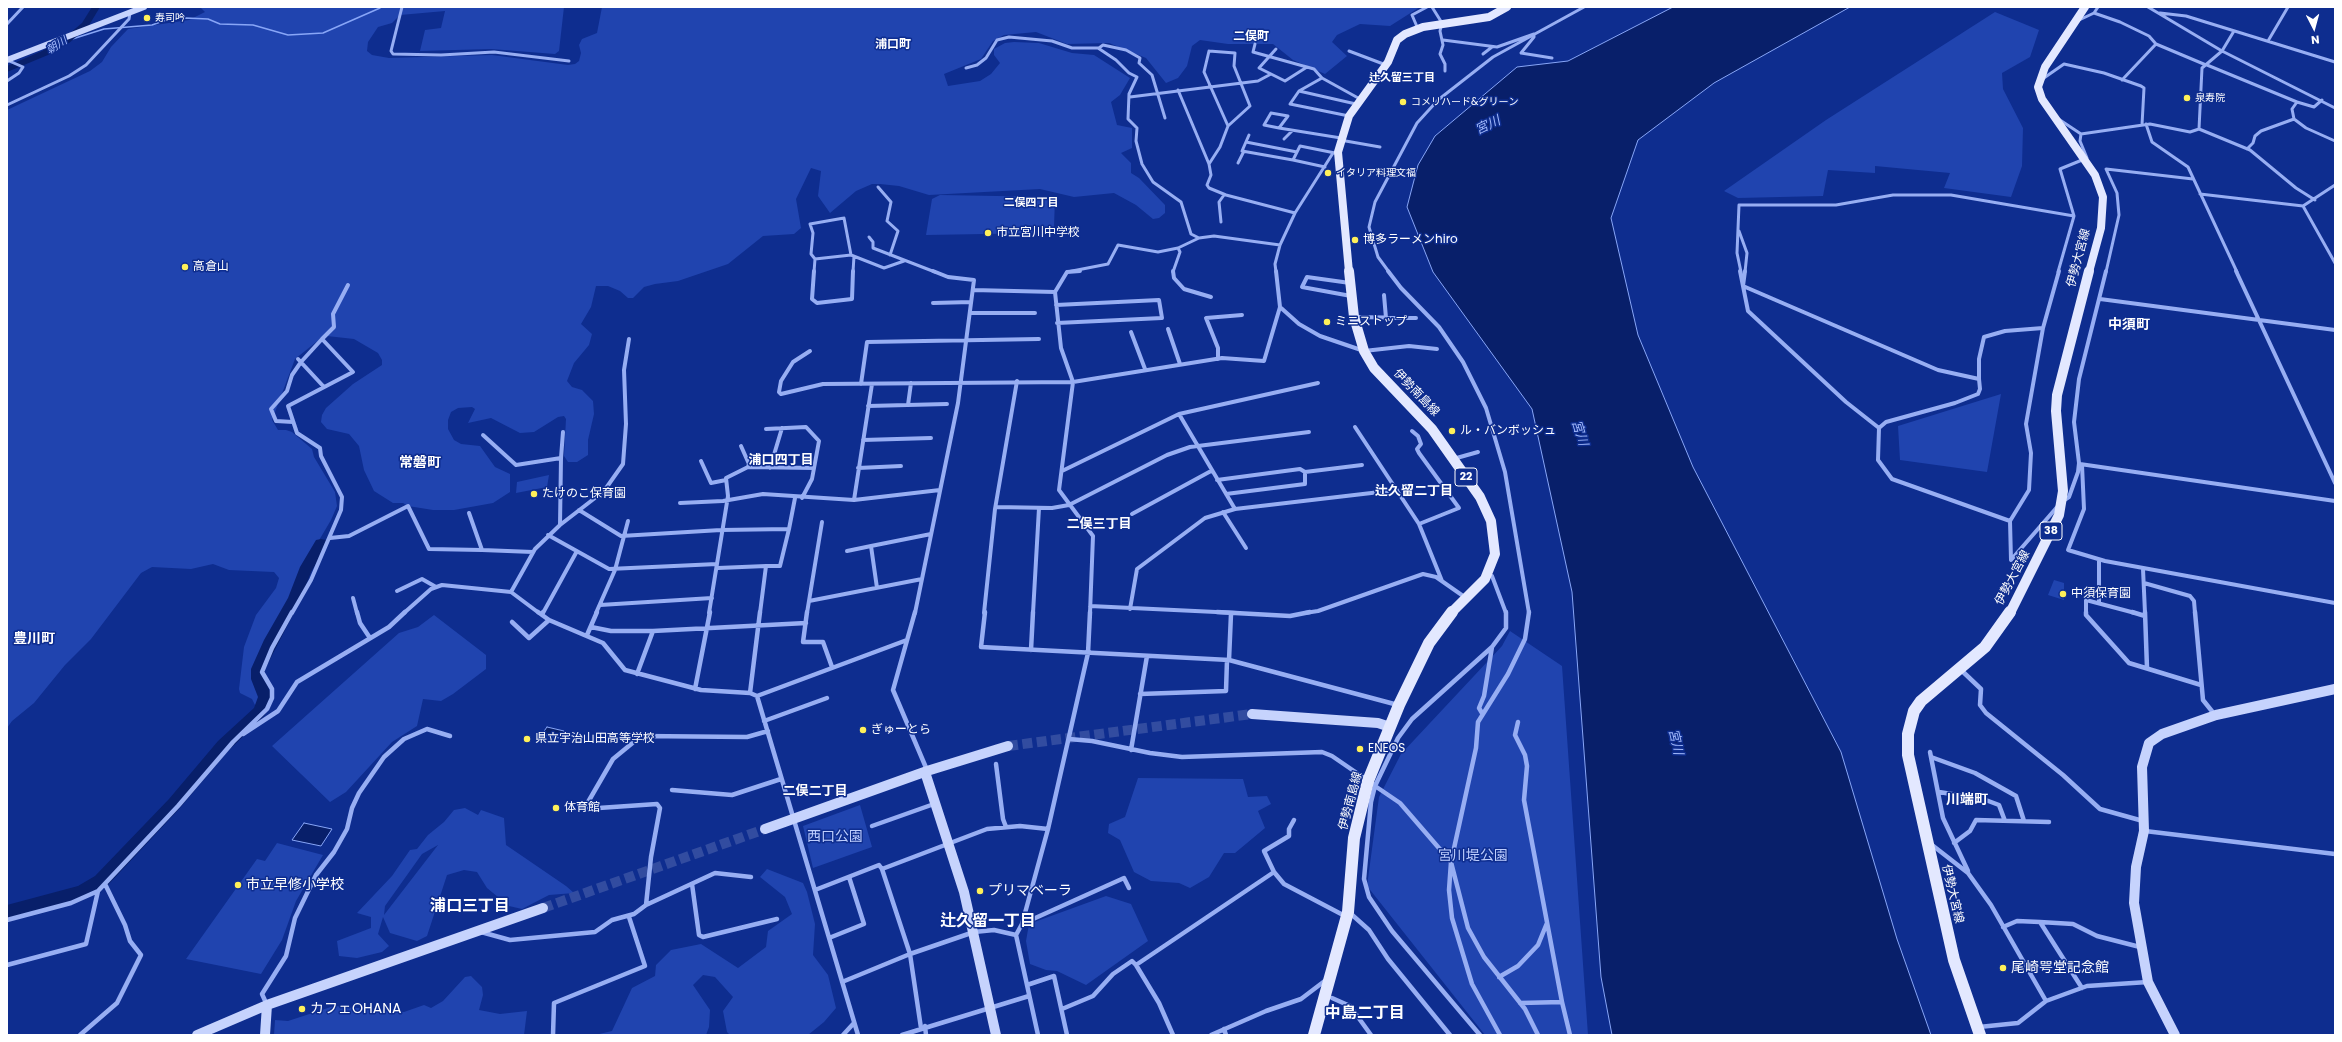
<!DOCTYPE html>
<meta charset="utf-8">
<style>
body{margin:0}
#map{position:relative;width:2342px;height:1042px;overflow:hidden;background:#0e2d8f;font-family:Poppins,sans-serif}
canvas{display:block}
.frame{position:absolute;inset:0;border:8px solid #fff;pointer-events:none}
.north{position:absolute;left:2294px;top:8px;width:40px;height:40px;-webkit-text-stroke:3px #0e2d8f;paint-order:stroke;rotate:174deg;font-size:11px;font-weight:700;line-height:16px;text-align:center;color:#fff}
.north::after{content:'';display:block;margin:auto;width:14px;height:18px;background:#fff;clip-path:polygon(50% 0,100% 100%,50% 72%,0 100%)}
</style>
<div id="map">
<canvas width="2342" height="1042"></canvas>
<div class="frame"></div>
<div class="north">N</div>
</div>
<script>
const context = document.querySelector('canvas').getContext('2d');
context.lineJoin = 'round';
function paint(path, color) {
  context.fillStyle = color;
  context.fill(path, 'evenodd');
}
function poly(rows) {
  const path = new Path2D();
  for (const r of rows) {
    path.moveTo(r[0], r[1]);
    for (let i = 2; i < r.length; i += 2) path.lineTo(r[i], r[i + 1]);
  }
  return path;
}
function stroke(path, color, width, dash) {
  context.strokeStyle = color;
  context.lineWidth = width;
  context.lineCap = dash ? 'butt' : 'round';
  context.setLineDash(dash || []);
  context.stroke(path);
}
function drawText(font, color, halo, rows, align = 'center') {
  context.font = font + ' Poppins,"Noto Sans JP",sans-serif';
  context.lineWidth = 3;
  context.setLineDash([]);
  context.textBaseline = 'middle';
  context.strokeStyle = halo;
  context.fillStyle = color;
  for (const [text, x, y, turn = 0] of rows) {
    context.save();
    context.translate(x, y);
    context.rotate((+turn || 0) * Math.PI / 180);
    context.textAlign = isNaN(turn) ? turn : align;
    if (halo) context.strokeText(text, 0, 0);
    context.fillText(text, 0, 0);
    context.restore();
  }
}
const green = poly([
 [196,7,564,7,559,51,555,54,491,49,420,51,425,30,441,28,445,11,400,15,392,23,378,27,368,42,367,51,372,55,389,58,492,55,568,65,575,64,579,61,581,53,579,45,582,39,597,33,602,7,1420,7,1390,26,1360,24,1337,35,1332,42,1347,56,1325,74,1293,60,1273,44,1228,44,1200,40,1192,46,1187,66,1178,78,1166,83,1146,58,1109,43,1067,44,1036,32,1004,35,993,41,981,59,944,74,948,86,980,81,991,74,1000,63,994,55,994,49,1005,43,1014,42,1039,43,1072,53,1094,55,1130,78,1120,95,1111,102,1117,125,1132,128,1132,148,1121,153,1131,163,1131,173,1139,178,1165,205,1165,213,1159,218,1153,219,1136,205,1114,193,1074,197,1040,189,929,195,899,186,880,184,872,184,856,191,830,213,818,196,821,171,811,168,796,199,801,228,794,234,763,236,728,264,678,281,655,284,644,287,633,298,628,298,620,291,608,286,596,286,591,307,581,324,592,334,589,345,574,363,567,381,572,387,582,390,593,401,594,414,588,440,588,455,577,462,568,462,564,456,566,419,564,416,558,417,534,432,520,433,491,418,468,423,475,409,472,407,458,408,451,412,448,420,448,429,454,440,461,444,480,446,495,467,510,474,510,492,493,503,454,510,433,510,408,506,403,503,393,503,374,491,364,470,359,446,349,434,327,429,321,422,322,415,326,408,353,384,382,365,382,360,378,353,354,339,327,336,320,339,295,359,272,420,278,430,286,430,292,432,312,449,314,457,335,492,337,506,331,520,308,559,288,604,263,651,253,678,261,700,259,704,255,705,252,699,240,693,239,689,244,647,256,615,276,588,279,578,274,572,229,570,213,564,191,569,152,567,141,573,91,639,65,665,34,703,12,721,7,728,7,110,90,71,102,62,111,47,128,29,189,20,205,12,201,8],
 [1995,12,2039,30,2030,57,2002,73,2003,89,2023,128,2022,166,2011,197,1944,188,1950,173,1875,166,1875,173,1828,170,1823,196,1738,198,1724,191,1826,120],
 [940,195,1055,197,1054,228,1042,233,926,235,932,199],
 [2001,394,1987,472,1900,460,1898,426],
 [549,475,547,487,516,493,517,482],
 [2054,580,2064,583,2064,600,2048,595],
 [434,615,486,655,486,669,453,694,441,701,423,699,417,726,392,742,346,792,330,802,272,746,399,633,418,627],
 [1510,631,1562,666,1588,1035,1485,1035,1367,886,1379,797,1401,754,1502,646],
 [1138,778,1243,779,1248,797,1267,796,1271,804,1258,811,1265,828,1235,853,1224,853,1209,877,1190,888,1179,883,1151,881,1134,872,1120,840,1108,833,1109,824,1125,817],
 [860,805,872,847,813,868,803,826],
 [465,808,478,815,481,810,504,818,506,845,566,886,574,893,549,895,522,909,509,906,487,888,477,872,464,870,447,875,427,936,417,941,390,933,383,917,378,934,389,946,382,952,357,958,339,956,337,941,371,928,371,917,357,913,392,876,410,850,417,849,428,835,444,822,454,810],
 [438,845,384,915,385,906,422,854],
 [277,843,323,855,296,901,282,940,261,974,186,959,257,859,265,861],
 [767,869,803,883,807,892,815,924,813,955,828,975,836,1008,824,1022,808,1035,730,1035,727,1032,723,1011,733,997,715,977,703,975,693,985,710,1010,709,1027,706,1035,595,1035,612,1031,632,988,655,976,656,965,671,950,701,944,738,968,766,947,768,931,792,914,785,897,760,877],
 [1106,896,1131,904,1148,941,1086,985,1057,971,1046,970,1030,964,1026,941,1029,924],
 [471,976,482,987,483,995,479,1010,500,1014,527,1011,524,1035,274,1035,275,1020,288,1021,334,1006,404,1012,424,1005,431,1008,443,1001,465,977]
]);
const water = poly([
 [1673,7,1850,7,1714,83,1638,140,1611,218,1638,335,1693,467,1841,752,1897,939,1931,1035,1612,1035,1601,977,1572,592,1532,409,1433,272,1407,207,1418,165,1435,136,1517,67,1568,61,1673,7],
 [547,727,564,731,559,738,542,734,547,727],
 [304,823,332,829,321,846,292,840,304,823]
]);
const stream = poly([
 [66,41,104,29,152,25,169,19,186,18,208,19,220,24,253,25,288,35,323,33,380,8]
]);
const river = poly([
 [92,7,100,7,88,27,69,43,48,55,7,72,7,66,42,51,63,39,82,23,92,7],
 [321,539,326,540,328,544,311,572,301,599,265,669,265,679,272,697,271,704,264,716,228,751,179,809,107,886,81,901,7,921,7,905,78,886,95,876,169,799,218,741,254,708,258,697,251,679,251,669,264,640,288,598,300,567,316,540,321,539]
]);
const secondaryTunnel = poly([
 [1008,746,1252,714],
 [543,908,765,829]
]);
const streetFar2 = poly([
 [402,7,391,51,393,54,441,55,494,52,569,61],
 [1432,7,1442,23,1440,31,1443,45,1440,54,1445,64,1445,71],
 [2148,7,2222,51,2335,108],
 [2094,13,2120,22,2149,36,2156,44,2206,65],
 [2160,13,2186,16,2335,62],
 [2077,21,2094,13,2098,7],
 [7,24,23,7],
 [1418,29,1412,15,1427,7],
 [1443,40,1497,47,1534,34,1534,37,1521,53,1552,58],
 [2268,41,2288,7],
 [1255,44,1253,52,1314,69,1322,78,1360,99],
 [1099,48,1103,45,1126,50,1140,58,1139,63,1152,75,1165,118],
 [1276,49,1259,68,1285,81,1307,67],
 [1209,51,1235,53,1234,66,1250,106,1228,126,1204,72,1209,51],
 [1349,51,1386,65],
 [1483,54,1492,47],
 [7,60,23,67,19,73,7,81],
 [2207,65,2297,102,2292,109,2294,119,2306,128,2335,141],
 [966,68,977,65,986,58,997,40,1009,37,1052,41,1072,48,1098,48,1116,60,1129,73,1137,77,1129,94,1128,119,1137,128,1136,141,1142,164,1153,182,1181,202,1191,234,1199,238],
 [1322,78,1299,91,1290,104,1349,116],
 [2041,80,2064,64,2104,73,2141,86,2144,88,2142,125],
 [2122,80,2156,44],
 [1178,90,1209,164,1211,175,1207,185,1209,188,1226,195,1295,213],
 [1299,91,1356,104],
 [1130,97,1258,81,1271,74],
 [2297,102,2314,107,2322,100],
 [7,105,69,76,86,65,129,19,130,13],
 [1271,113,1288,116,1279,128,1264,125,1271,113],
 [2057,118,2081,134,2150,124,2190,132,2199,129,2250,150,2296,188,2315,200],
 [2146,124,2152,142,2188,167,2237,272],
 [1279,128,1341,138],
 [2199,129,2202,68,2222,51,2234,31],
 [1249,135,1242,151,1293,160,1300,146,1335,153],
 [1284,139,1292,131],
 [1340,140,1380,147],
 [1246,142,1297,152],
 [2247,149,2253,143,2255,136,2261,131,2294,119],
 [1293,160,1325,167],
 [1238,163,1244,151],
 [1209,164,1220,147,1228,126],
 [878,187,891,202,887,221,898,231,890,255],
 [2200,194,2303,206,2335,185],
 [1739,205,1737,253,1741,272],
 [1739,205,1836,205,1893,195,1951,195,2074,216],
 [2303,206,2335,263],
 [844,218,851,255,815,259,811,254,813,233,810,224,844,218],
 [1221,222,1219,202,1224,195],
 [1739,231,1747,253,1745,272],
 [869,237,873,242,873,248,935,272],
 [851,255,884,268,904,261],
 [814,272,815,259],
 [853,272,854,256],
 [1067,272,1108,264,1118,245,1158,252,1178,248,1199,238,1214,236,1280,245],
 [1173,272,1180,252,1178,248],
 [1276,272,1275,264,1280,245,1295,213,1333,153],
 [1389,272,1378,257,1369,227,1375,202,1417,123,1438,100,1493,57,1584,7],
 [2058,272,2074,216,2060,169,2087,158,2080,141,2081,134],
 [2106,272,2119,215,2117,193,2106,169,2193,179]
]);
const streetFar1 = poly([
 [814,271,812,299,817,303,852,299,853,271],
 [1080,271,1067,272,1055,292,1061,348,1073,382,1059,490,1093,536,1090,613],
 [1173,271,1174,278,1184,289,1211,297],
 [1388,271,1401,288,1439,327,1463,362,1486,408,1505,472,1529,613],
 [1740,271,1748,311,1846,402,1879,428,1878,460,1892,479,2010,521],
 [1745,271,1743,286,1938,370,1979,379,1979,359,1984,337,2005,331,2043,328],
 [2236,271,2335,483],
 [1350,283,1307,277,1302,287,1351,296],
 [973,290,1055,292],
 [1384,295,1386,318],
 [2100,299,2335,330],
 [933,303,971,302],
 [1056,305,1159,300,1162,318,1057,323],
 [1280,307,1299,324,1320,336,1364,351,1409,346,1437,349],
 [970,313,1035,313],
 [1354,317,1416,318],
 [1168,329,1180,364],
 [1131,332,1145,369],
 [322,339,334,327,333,314,348,285],
 [810,351,793,362,781,381,779,392,781,394,823,384,1073,382,1222,358,1264,361,1280,307,1276,271],
 [298,359,324,387],
 [1218,359,1218,348,1206,318,1242,315],
 [861,384,867,342,1039,339],
 [908,405,911,383],
 [868,406,947,404],
 [1179,414,1235,509],
 [1355,427,1419,524,1442,581],
 [1879,428,1886,422,1955,403,1978,394,1980,389,1979,379],
 [766,429,806,427,819,441,812,479,802,498],
 [1412,431,1418,436,1421,444,1417,449,1419,453,1459,508,1419,524],
 [483,435,516,465,561,458,560,525],
 [863,440,931,438],
 [741,446,749,464,748,467],
 [561,458,563,432],
 [1453,459,1478,452],
 [701,461,711,483,726,480],
 [2080,464,2335,501],
 [2082,465,2084,509,2068,550,2105,561,2335,603],
 [770,468,782,428],
 [858,468,901,466],
 [1062,471,1179,414,1318,383],
 [1305,472,1362,465],
 [1217,480,1300,469,1305,472,1305,484,1226,494],
 [854,500,872,384],
 [2063,501,2069,497,2078,472,2079,463,2074,422,2079,379,2106,271],
 [680,503,723,501,763,494,854,500,940,490],
 [2058,506,2011,560,2010,521,2029,490,2031,453,2026,424,2043,328,2059,271],
 [996,507,1052,508,1069,505,1167,455,1190,447,1309,432],
 [579,510,621,536,721,530,789,529,795,498],
 [1223,512,1246,548],
 [469,513,482,550,533,552],
 [1132,514,1211,471],
 [548,535,609,569,717,564],
 [330,538,349,536,408,506,429,549,482,550],
 [871,546,931,534],
 [847,551,871,546,877,588],
 [2099,560,2099,603],
 [766,566,780,566,789,529],
 [718,568,766,566,760,613],
 [2143,569,2145,613],
 [1492,576,1506,613],
 [2144,583,2190,596,2194,601,2195,613],
 [397,591,422,579,436,587],
 [511,592,535,549,560,525,604,491,623,464,626,424,624,370,629,339],
 [353,598,357,613],
 [809,601,922,579],
 [600,605,712,598],
 [1090,606,1237,613],
 [1130,609,1137,569,1205,518,1235,509,1397,490],
 [292,613,311,580,341,510,342,497,321,456,320,448,297,433,288,406,353,372,322,339,301,362,292,375,287,391,271,409,276,421,293,422],
 [404,613,431,589,442,585,511,592,539,613],
 [543,613,577,551],
 [596,613,615,570,628,521],
 [709,613,728,496,726,478,748,467,814,468],
 [807,613,822,522],
 [915,613,958,403,974,280,948,277,933,271],
 [984,613,995,509,1017,381],
 [1033,613,1039,508],
 [1305,613,1318,611,1423,574,1436,577,1466,598],
 [2086,613,2086,600,2135,613]
]);
const street = poly([
 [357,612,360,623,370,638],
 [538,612,549,620,603,643,625,670,701,690,750,693,757,696,907,640],
 [807,612,803,642,823,642,832,667],
 [915,612,893,690,927,770],
 [985,612,981,647,1229,660,1398,705],
 [1217,612,1290,616,1310,612],
 [2086,612,2086,615,2129,663,2201,685],
 [2132,612,2145,616],
 [2145,612,2147,668],
 [2195,612,2203,700,2215,715],
 [542,615,543,612],
 [512,622,529,638,549,620],
 [591,627,611,631,653,631,806,623],
 [587,635,597,612],
 [1031,650,1033,612],
 [1229,660,1231,614],
 [1960,669,1981,689,1980,705,1986,713,2063,775,2100,809,2143,821],
 [637,674,653,631],
 [695,689,710,612],
 [750,693,760,612],
 [1140,694,1226,691,1227,660],
 [757,696,858,1035],
 [1482,713,1479,708,1484,696,1492,647],
 [764,721,827,698],
 [1518,722,1515,735,1525,755,1527,766,1524,800,1562,1002],
 [243,734,278,711,297,682,389,627,405,612],
 [1069,739,1092,741,1150,753,1182,757,1322,752,1332,756,1367,780],
 [1131,750,1147,656],
 [1930,752,1943,818,1968,871],
 [1931,757,1975,773,2016,796,2024,821],
 [996,764,1003,819,1006,827],
 [1373,784,1375,786,1398,738,1412,719,1492,647,1506,628,1506,612],
 [672,790,732,795,781,779],
 [1939,792,1983,799,1999,805,2005,821],
 [1294,820,1289,829,1289,836,1264,851,1274,872,1284,884,1345,916],
 [872,826,934,804],
 [2145,831,2335,854],
 [1954,843,1970,831,1976,820,2049,822],
 [1932,845,1968,873,1991,905,2046,1001],
 [882,869,910,954,921,1028],
 [692,884,699,935,703,937,777,919],
 [815,890,879,865,882,869,987,829,1020,826,1048,829],
 [646,905,715,873,751,877],
 [1350,913,1369,930,1388,959,1450,1035],
 [7,920,71,903,98,891,178,806,233,742,267,709,272,698,272,689,262,672,272,648,292,612],
 [2040,922,2073,924,2097,936,2140,947],
 [1022,924,1124,878,1129,888],
 [2003,927,2017,921,2040,922,2082,988],
 [481,932,510,940,595,932,612,920,634,914,646,905,651,857,660,808,657,804,584,809,613,759,641,736,747,737,768,731],
 [829,938,864,924,849,877],
 [7,965,86,944,98,891],
 [1136,965,1159,1003,1173,1035],
 [1499,977,1518,966,1538,945,1547,923],
 [842,982,910,954,974,932,994,930,1016,935],
 [1027,985,1054,976,1067,1035],
 [1332,998,1350,1006,1371,1035],
 [1520,1003,1562,1002,1570,1035],
 [267,1005,262,994,286,956,295,918,316,875,334,852,347,829,352,808,359,793,384,757,404,739,427,729,450,736],
 [1062,1009,1093,996,1113,974,1132,961,1136,965,1274,872],
 [925,1026,926,1035],
 [1979,1027,2018,1023,2046,1001,2087,986,2148,982],
 [1224,1029,1226,1035],
 [80,1035,117,1003,141,955,130,941,125,925,105,884],
 [553,1035,554,1003,645,966,629,917],
 [843,1035,854,1023],
 [902,1035,1029,996],
 [1038,1035,1016,935,1022,924,1048,829,1088,653,1090,612],
 [1211,1035,1266,1011,1301,999,1326,980],
 [1480,1035,1392,931,1369,897,1364,879,1371,802,1375,786,1400,803,1451,862,1468,928,1484,957,1525,1009,1538,1035],
 [1500,1035,1472,984,1452,918,1449,890,1451,862,1476,748,1478,722,1508,674,1525,639,1529,612]
]);
const secondaryFar1 = poly([
 [7,60,144,7]
]);
const secondary = poly([
 [1252,714,1378,723,1390,727],
 [925,772,964,892,996,1035],
 [765,829,927,771,1008,746],
 [197,1035,267,1005,543,908],
 [265,1035,267,1005],
 [2175,1035,2148,982,2134,903,2136,867,2144,831,2142,767,2149,743,2162,734,2216,715,2335,689]
]);
const primaryFar2 = poly([
 [2085,7,2045,67,2038,87,2042,99,2095,175,2103,197,2101,228,2089,272],
 [1349,272,1338,152,1349,116,1388,62,1397,40,1405,34,1423,27,1489,17,1507,7]
]);
const primaryFar1 = poly([
 [1349,271,1354,317,1364,351,1374,368,1432,429,1480,497,1491,521,1495,554,1485,579,1451,613],
 [2010,613,2059,515,2063,491,2056,411,2057,395,2089,271]
]);
const primary = poly([
 [1314,1035,1348,912,1354,838,1368,781,1399,705,1429,643,1452,612],
 [1980,1035,1954,960,1908,755,1908,734,1914,711,1921,701,1985,647,2010,612]
]);
const markers = [
 [147,18,4,"#fff059"],
 [2187,98,4,"#fff059"],
 [1403,102,4,"#fff059"],
 [1328,173,4,"#fff059"],
 [988,233,4,"#fff059"],
 [1355,240,4,"#fff059"],
 [185,267,4,"#fff059"],
 [1327,322,4,"#fff059"],
 [1452,431,4,"#fff059"],
 [534,494,4,"#fff059"],
 [2063,594,4,"#fff059"],
 [863,730,4,"#fff059"],
 [527,739,4,"#fff059"],
 [1360,749,4,"#fff059"],
 [556,808,4,"#fff059"],
 [238,885,4,"#fff059"],
 [980,891,4,"#fff059"],
 [2003,968,4,"#fff059"],
 [302,1009,4,"#fff059"]
];
const farPoinames = [
 ["寿司吟",155,18],
 ["泉寿院",2195,98],
 ["コメリハード&グリーン",1411,102],
 ["イタリア料理文福",1336,173]
];
const farWaternames = [
 ["朝川",57,46,-32]
];
const farNeighbourhoodnames = [
 ["辻久留三丁目",1402,78],
 ["二俣四丁目",1031,203]
];
const shields = [
 [1466,477,22],
 [2051,531,22]
];
const shieldNames = [
 ["22",1466,477],
 ["38",2051,531]
];
const farQuarternames = [
 ["二俣町",1251,37],
 ["浦口町",893,45]
];
const poiNames = [
 ["市立宮川中学校",996,233],
 ["博多ラーメンhiro",1363,240],
 ["高倉山",193,267],
 ["ミニストップ",1335,322],
 ["ル・バンボッシュ",1460,431],
 ["たけのこ保育園",542,494],
 ["中須保育園",2071,594],
 ["ぎゅーとら",871,730],
 ["県立宇治山田高等学校",535,739],
 ["ENEOS",1368,749],
 ["体育館",564,808]
];
const streetNames = [
 ["伊勢大宮線",2079,258,-75],
 ["伊勢南島線",1416,393,46],
 ["伊勢大宮線",2013,578,-62],
 ["伊勢南島線",1351,801,-75],
 ["伊勢大宮線",1952,894,77]
];
const waterNames = [
 ["宮川",1488,126,-26],
 ["宮川",1579,433,73],
 ["宮川",1675,742,77]
];
const neighbourhoodNames = [
 ["浦口四丁目",781,461],
 ["辻久留二丁目",1414,492],
 ["二俣三丁目",1099,525],
 ["二俣二丁目",815,792]
];
const quarterNames = [
 ["中須町",2129,325],
 ["常磐町",420,463],
 ["豊川町",34,639],
 ["川端町",1967,800]
];
const nearParknames = [
 ["西口公園",835,837],
 ["宮川堤公園",1473,856]
];
const nearPoinames = [
 ["市立早修小学校",246,885],
 ["プリマベーラ",988,891],
 ["尾崎咢堂記念館",2011,968],
 ["カフェOHANA",310,1009]
];
const nearNeighbourhoodnames = [
 ["浦口三丁目",470,907],
 ["辻久留一丁目",988,922],
 ["中島二丁目",1365,1014]
];
paint(green, '#2044af');
paint(water, '#081f6a');
stroke(water, '#88a6f7', 1);
stroke(stream, '#88a6f7', 1.5);
paint(river, '#081f6a');
stroke(secondaryTunnel, '#324ca0', 10, [10, 4.5]);
stroke(streetFar2, '#97aef3', 3);
stroke(streetFar1, '#97aef3', 4);
stroke(street, '#97aef3', 4.5);
stroke(secondaryFar1, '#c6d3fd', 6);
stroke(secondary, '#c6d3fd', 10);
stroke(primaryFar2, '#e3e8ff', 8);
stroke(primaryFar1, '#e3e8ff', 10);
stroke(primary, '#e3e8ff', 12);
for (const [x, y, r, color] of markers) {
  const dot = new Path2D();
  dot.arc(x, y, r, 0, 2 * Math.PI);
  context.fillStyle = color;
  context.fill(dot);
  stroke(dot, '#0e2d8f', 1.5);
}
drawText('10px', '#fff', '#0e2d8f', farPoinames, 'left');
drawText('italic 11px', '#a2b9fb', '#0e2d8f', farWaternames);
drawText('bold 11px', '#fff', '#0e2d8f', farNeighbourhoodnames);
for (const [x, y, w] of shields) {
  const box = new Path2D();
  box.roundRect(x - w / 2, y - 9, w, 18, 3);
  context.fillStyle = '#0e2d8f';
  context.fill(box);
  stroke(box, '#fff', 1);
}
drawText('bold 11px', '#fff', null, shieldNames);
drawText('bold 12px', '#fff', '#0e2d8f', farQuarternames);
drawText('12px', '#fff', '#0e2d8f', poiNames, 'left');
drawText('12px', '#fff', '#0e2d8f', streetNames);
drawText('italic 13px', '#a2b9fb', '#0e2d8f', waterNames);
drawText('bold 13px', '#fff', '#0e2d8f', neighbourhoodNames);
drawText('bold 14px', '#fff', '#0e2d8f', quarterNames);
drawText('14px', '#becefe', '#0e2d8f', nearParknames);
drawText('14px', '#fff', '#0e2d8f', nearPoinames, 'left');
drawText('bold 16px', '#fff', '#0e2d8f', nearNeighbourhoodnames);
</script>
